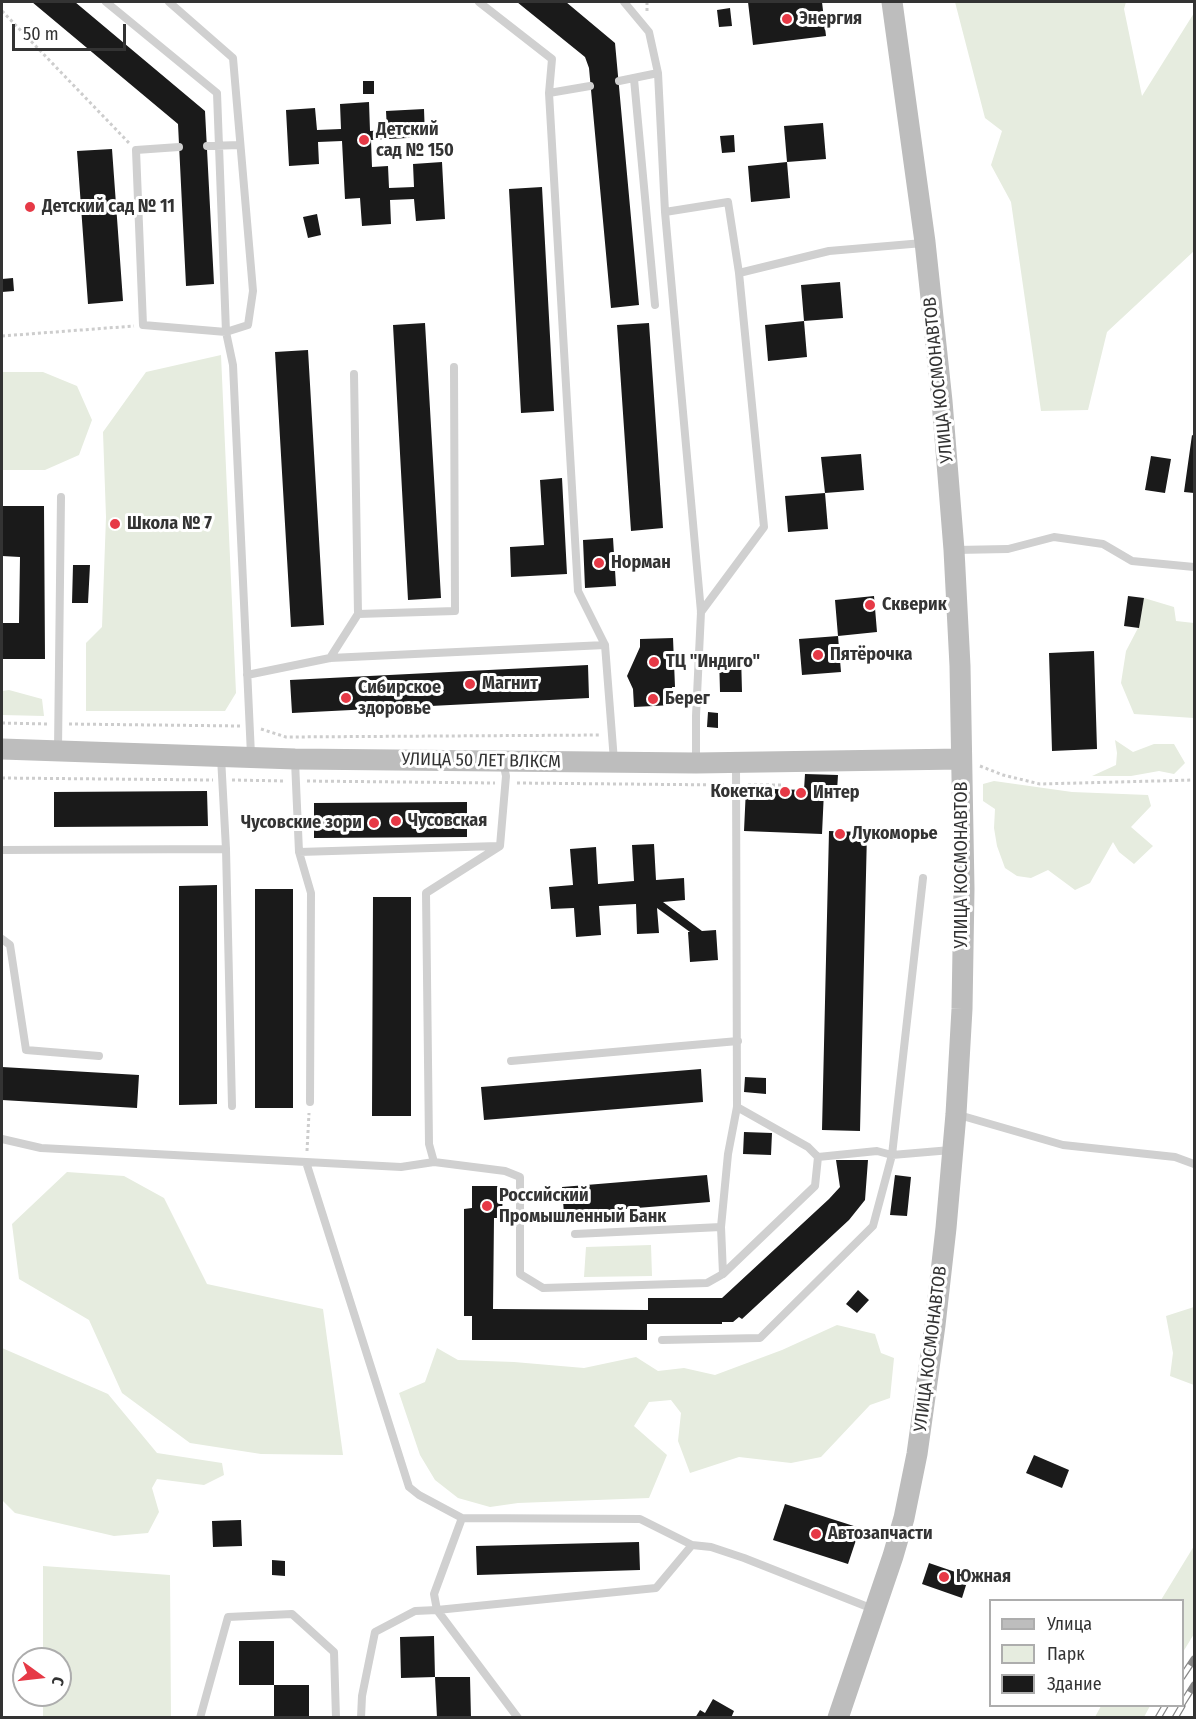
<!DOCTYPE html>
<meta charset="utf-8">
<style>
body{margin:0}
#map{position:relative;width:1196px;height:1719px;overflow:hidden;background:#fff;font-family:"Fira Sans Condensed",sans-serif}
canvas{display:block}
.frame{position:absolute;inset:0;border:3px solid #333;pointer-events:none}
.legend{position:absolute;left:989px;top:1599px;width:195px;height:108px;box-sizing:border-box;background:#fff;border:2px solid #adadad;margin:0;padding:8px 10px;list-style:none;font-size:18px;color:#333}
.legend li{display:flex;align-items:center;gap:12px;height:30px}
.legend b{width:30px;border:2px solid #adadad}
.north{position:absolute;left:12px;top:1647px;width:60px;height:60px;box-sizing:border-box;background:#fff;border:2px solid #adadad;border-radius:50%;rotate:105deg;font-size:16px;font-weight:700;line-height:24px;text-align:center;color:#333}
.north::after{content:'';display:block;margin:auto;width:21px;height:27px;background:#e63946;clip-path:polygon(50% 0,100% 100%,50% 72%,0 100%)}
.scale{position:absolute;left:12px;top:24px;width:114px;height:27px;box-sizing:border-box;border:3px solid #333;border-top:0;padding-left:8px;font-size:18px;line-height:21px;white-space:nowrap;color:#333;-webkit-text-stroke:4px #fff;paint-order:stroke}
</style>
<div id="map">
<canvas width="1196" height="1719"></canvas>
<div class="frame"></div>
<ul class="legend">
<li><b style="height:8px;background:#bdbdbd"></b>Улица</li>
<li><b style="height:16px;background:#e6ecdf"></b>Парк</li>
<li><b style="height:16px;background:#1a1a1a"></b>Здание</li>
</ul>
<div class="north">С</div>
<div class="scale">50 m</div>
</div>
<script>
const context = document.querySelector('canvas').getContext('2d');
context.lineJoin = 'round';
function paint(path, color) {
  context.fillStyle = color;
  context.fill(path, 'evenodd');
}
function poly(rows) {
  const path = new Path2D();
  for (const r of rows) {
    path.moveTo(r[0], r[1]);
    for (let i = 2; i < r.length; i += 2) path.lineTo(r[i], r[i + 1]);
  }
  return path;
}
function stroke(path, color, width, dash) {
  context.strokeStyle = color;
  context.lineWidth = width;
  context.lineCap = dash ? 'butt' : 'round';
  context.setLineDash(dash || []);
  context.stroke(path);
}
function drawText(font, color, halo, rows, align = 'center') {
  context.font = font + ' "Fira Sans Condensed",sans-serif';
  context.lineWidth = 6;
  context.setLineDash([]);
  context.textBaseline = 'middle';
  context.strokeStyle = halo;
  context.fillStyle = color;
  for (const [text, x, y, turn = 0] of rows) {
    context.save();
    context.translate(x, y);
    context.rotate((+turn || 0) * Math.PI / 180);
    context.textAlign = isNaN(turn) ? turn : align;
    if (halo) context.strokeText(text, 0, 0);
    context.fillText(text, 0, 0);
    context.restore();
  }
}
const green = poly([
 [955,2,1126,2,1124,9,1142,96,1194,13,1194,251,1107,332,1088,410,1041,411,1011,202,991,165,1002,131,985,118],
 [221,355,236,693,225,711,86,711,86,643,102,627,106,517,103,432,146,372],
 [2,372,43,372,77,386,92,420,79,455,45,470,2,470],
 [1144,598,1174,607,1176,621,1194,623,1194,718,1134,714,1121,683,1126,651,1138,628],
 [9,690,42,699,44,716,2,715,2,691],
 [1115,740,1133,752,1154,744,1174,744,1185,763,1174,774,1159,771,1131,776,1092,776,1116,765,1117,753],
 [994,781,1072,792,1148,795,1151,806,1131,827,1153,846,1134,864,1119,852,1113,842,1090,883,1075,890,1048,870,1031,878,1017,876,1005,868,997,846,994,828,995,809,983,801,983,784],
 [67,1172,124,1176,164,1198,207,1284,323,1309,343,1455,261,1454,190,1443,122,1393,89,1320,19,1279,12,1224],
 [651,1245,652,1276,584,1277,586,1247],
 [1194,1307,1194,1385,1170,1376,1173,1353,1166,1316],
 [837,1325,875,1334,881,1353,894,1358,890,1398,870,1405,821,1457,791,1463,739,1457,690,1473,678,1441,681,1413,671,1400,649,1402,634,1426,667,1455,649,1498,518,1503,490,1507,458,1498,435,1480,420,1455,399,1393,425,1382,437,1348,458,1360,514,1362,584,1368,636,1357,658,1371,684,1368,715,1375,782,1350],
 [2,1348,108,1394,157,1453,222,1463,224,1475,204,1485,157,1479,152,1488,159,1512,148,1533,114,1536,15,1513,2,1500],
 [1194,1546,1194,1634,1183,1652,1182,1600,1161,1600],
 [43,1566,170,1575,171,1717,43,1717,43,1695,60,1695,60,1659,43,1659],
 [1101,1706,1150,1706,1144,1717,1095,1717]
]);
const building = poly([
 [32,2,75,2,205,111,214,284,186,286,178,124],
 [517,2,566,2,615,43,639,305,611,308,589,68,585,57],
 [748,2,822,2,826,36,753,45],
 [730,8,732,26,719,27,717,10],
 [363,81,374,81,374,94,363,94],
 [369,102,370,131,387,130,386,111,424,109,425,137,371,140,372,167,388,166,389,188,414,187,413,164,442,162,445,219,416,221,414,199,390,200,391,224,362,226,360,198,345,199,342,141,318,142,319,164,289,166,286,110,315,108,317,130,341,129,340,104],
 [823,123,826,159,787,162,790,198,751,202,748,166,787,162,784,126],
 [734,135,735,152,722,153,720,136],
 [112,149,123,301,88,304,77,151],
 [542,187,554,411,521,413,509,189],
 [317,214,321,235,308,238,303,217],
 [13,278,14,291,2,292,2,279],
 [840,282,843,318,804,321,801,285],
 [804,321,807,357,768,361,765,325],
 [425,323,441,598,408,600,393,325],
 [649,323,663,528,631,531,617,325],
 [308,350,324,625,291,627,275,352],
 [1192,435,1194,436,1194,493,1184,492],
 [861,454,864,490,825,493,821,457],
 [1151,456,1171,459,1165,493,1145,490],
 [562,478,567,574,511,577,510,547,544,545,540,480],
 [825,493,828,529,788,532,785,496],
 [2,506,44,506,45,659,2,659,2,623,19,623,20,557,2,556],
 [613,538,616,586,585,588,583,540],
 [73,565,90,565,88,603,72,603],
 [874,596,877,632,838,636,835,600],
 [1128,596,1144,598,1139,628,1124,626],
 [838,636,841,672,802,675,799,639],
 [673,638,675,687,672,687,673,705,634,707,633,689,627,676,640,647,640,639],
 [1094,651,1097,749,1052,751,1049,653],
 [719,655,741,655,742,692,720,692],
 [588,665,589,698,292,713,290,680],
 [708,712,718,713,718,728,707,727],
 [805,774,838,775,837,791,824,791,822,834,744,831,746,788,804,790],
 [207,791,208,826,54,827,54,792],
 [467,802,467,837,314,838,314,803],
 [829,831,867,832,860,1131,822,1130],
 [654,844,656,880,684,878,685,900,663,902,702,931,716,930,718,960,690,962,688,932,690,932,657,908,659,933,637,934,636,904,599,906,601,935,576,937,574,908,551,909,549,887,573,885,570,849,596,847,598,884,634,881,632,845],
 [217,885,217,1104,179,1105,179,886],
 [255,889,293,889,293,1108,255,1108],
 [373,897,411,897,411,1116,372,1116],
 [2,1067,139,1075,137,1108,2,1100],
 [701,1069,703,1102,484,1120,481,1087],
 [745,1077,766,1078,766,1094,744,1092],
 [744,1132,772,1133,771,1155,743,1154],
 [836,1160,868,1160,865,1200,849,1220,742,1319,739,1317,733,1322,722,1322,722,1324,647,1324,647,1340,472,1340,472,1316,464,1316,464,1209,472,1208,472,1186,503,1186,502,1218,494,1218,493,1309,648,1310,648,1298,722,1298,829,1199,840,1187],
 [707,1175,710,1202,564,1214,562,1187],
 [895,1175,911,1177,907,1216,890,1215],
 [858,1290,869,1300,857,1313,846,1304],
 [1034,1455,1069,1470,1062,1488,1026,1473],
 [785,1504,860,1528,848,1564,773,1540],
 [241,1520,242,1546,213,1547,212,1521],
 [639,1542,640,1570,477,1575,476,1546],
 [272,1560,285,1561,285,1576,272,1575],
 [929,1563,964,1575,962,1580,967,1582,962,1598,922,1584],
 [434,1636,435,1677,470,1677,471,1718,437,1718,435,1677,401,1678,400,1637],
 [239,1641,274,1641,274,1685,309,1685,309,1718,274,1718,274,1685,239,1685],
 [713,1699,734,1711,731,1718,695,1718,700,1710,705,1713]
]);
const path = poly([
 [647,2,647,12],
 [2,11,130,144],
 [2,336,134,326],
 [2,723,48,724],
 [69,724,240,726],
 [261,729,286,737,601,735],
 [980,766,1003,775,1040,784,1194,780],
 [2,778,213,780],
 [232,780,285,781],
 [307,781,495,783],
 [517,783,726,785],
 [748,785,782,785],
 [307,1151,309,1113]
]);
const lane = poly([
 [106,2,217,93,226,332,233,365,251,755],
 [169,2,233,58,253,291,248,325,226,332,143,325,136,150,179,147],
 [479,2,552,59,549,93,578,591,605,645],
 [624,2,649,32,658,73,665,212,728,202,739,273,764,527,701,612],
 [634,79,655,305],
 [619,81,658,73],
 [549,93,590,86],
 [207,146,240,145],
 [665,212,701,612,696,716,696,760],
 [739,273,829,251,923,243],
 [956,550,1008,549,1054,537,1103,544,1132,561,1194,567],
 [358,614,455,611,454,367],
 [330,658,358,614,354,374],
 [247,675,330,658,605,645,614,761],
 [58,749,61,497],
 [221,757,226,849,232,1106],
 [295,761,299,852,311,893,310,1102],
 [503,762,506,776,500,846,426,893,429,1144,434,1162,505,1171,520,1177,520,1274,543,1288,707,1283,723,1274,721,1227,728,1154,737,1107,736,764],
 [2,850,226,849],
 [299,852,498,846],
 [2,939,10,945,26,1050,99,1056],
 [511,1061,738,1041],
 [737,1107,808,1147,818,1157,877,1151,892,1155,951,1150],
 [959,1115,1063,1145,1175,1157,1194,1164],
 [2,1139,41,1148,401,1167,434,1162],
 [306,1162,409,1487,419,1495,462,1518,640,1519,692,1545,711,1547,744,1558,873,1609],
 [575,1234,721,1227],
 [723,1274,815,1186,818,1157],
 [662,1340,760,1338,873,1226,892,1155,923,878],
 [462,1518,434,1594,437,1610,518,1718],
 [200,1718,228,1617,292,1614,334,1652,336,1718],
 [361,1718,362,1696,375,1632,415,1611,437,1610,656,1588,692,1545]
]);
const secondary = poly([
 [2,749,295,759,696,763,961,759],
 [838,1718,893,1556,904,1518,917,1454,935,1325,946,1228,956,1114,962,1009,964,889,960,666,954,550,942,401,925,242,892,2]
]);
const rail = poly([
 [1182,1677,1194,1659],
 [1182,1704,1194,1685],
 [1158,1718,1165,1706],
 [1175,1718,1182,1706]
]);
const markers = [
 [787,19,6,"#e63946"],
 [364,140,6,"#e63946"],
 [30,207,6,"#e63946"],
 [115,524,6,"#e63946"],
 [599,563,6,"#e63946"],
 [870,605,6,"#e63946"],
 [818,655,6,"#e63946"],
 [654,662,6,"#e63946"],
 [470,684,6,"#e63946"],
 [346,698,6,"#e63946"],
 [653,699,6,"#e63946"],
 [785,792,6,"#e63946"],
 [801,793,6,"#e63946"],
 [396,821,6,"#e63946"],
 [374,823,6,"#e63946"],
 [840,834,6,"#e63946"],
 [487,1206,6,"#e63946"],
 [816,1534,6,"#e63946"],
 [944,1577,6,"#e63946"]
];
const poiNames = [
 ["Энергия",799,19],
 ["Детский",376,130],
 ["сад № 150",376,151],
 ["Детский сад № 11",42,207],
 ["Школа № 7",127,524],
 ["Норман",611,563],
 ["Скверик",882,605],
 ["Пятёрочка",830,655],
 ["ТЦ \"Индиго\"",666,662],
 ["Магнит",482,684],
 ["Сибирское",358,688],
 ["здоровье",358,709],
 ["Берег",665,699],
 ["Кокетка",773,792,"right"],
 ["Интер",813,793],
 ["Чусовская",408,821],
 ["Чусовские зори",362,823,"right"],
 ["Лукоморье",852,834],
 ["Российский",499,1196],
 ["Промышленный Банк",499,1217],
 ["Автозапчасти",828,1534],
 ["Южная",956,1577]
];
const streetNames = [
 ["УЛИЦА КОСМОНАВТОВ",939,380,-96],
 ["УЛИЦА 50 ЛЕТ ВЛКСМ",481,761,1],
 ["УЛИЦА КОСМОНАВТОВ",962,865,-90],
 ["УЛИЦА КОСМОНАВТОВ",931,1349,-83]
];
paint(green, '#e6ecdf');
paint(building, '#1a1a1a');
stroke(path, '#cdcdcd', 3, [3, 3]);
stroke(lane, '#d0d0d0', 8);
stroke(secondary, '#bdbdbd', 21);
stroke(rail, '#888', 7);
stroke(rail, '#fff', 4.5, [14]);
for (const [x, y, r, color] of markers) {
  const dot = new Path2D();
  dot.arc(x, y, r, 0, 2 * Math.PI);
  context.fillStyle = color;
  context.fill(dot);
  stroke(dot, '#fff', 2);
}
drawText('bold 18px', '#333', '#fff', poiNames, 'left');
drawText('18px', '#333', '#fff', streetNames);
</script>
